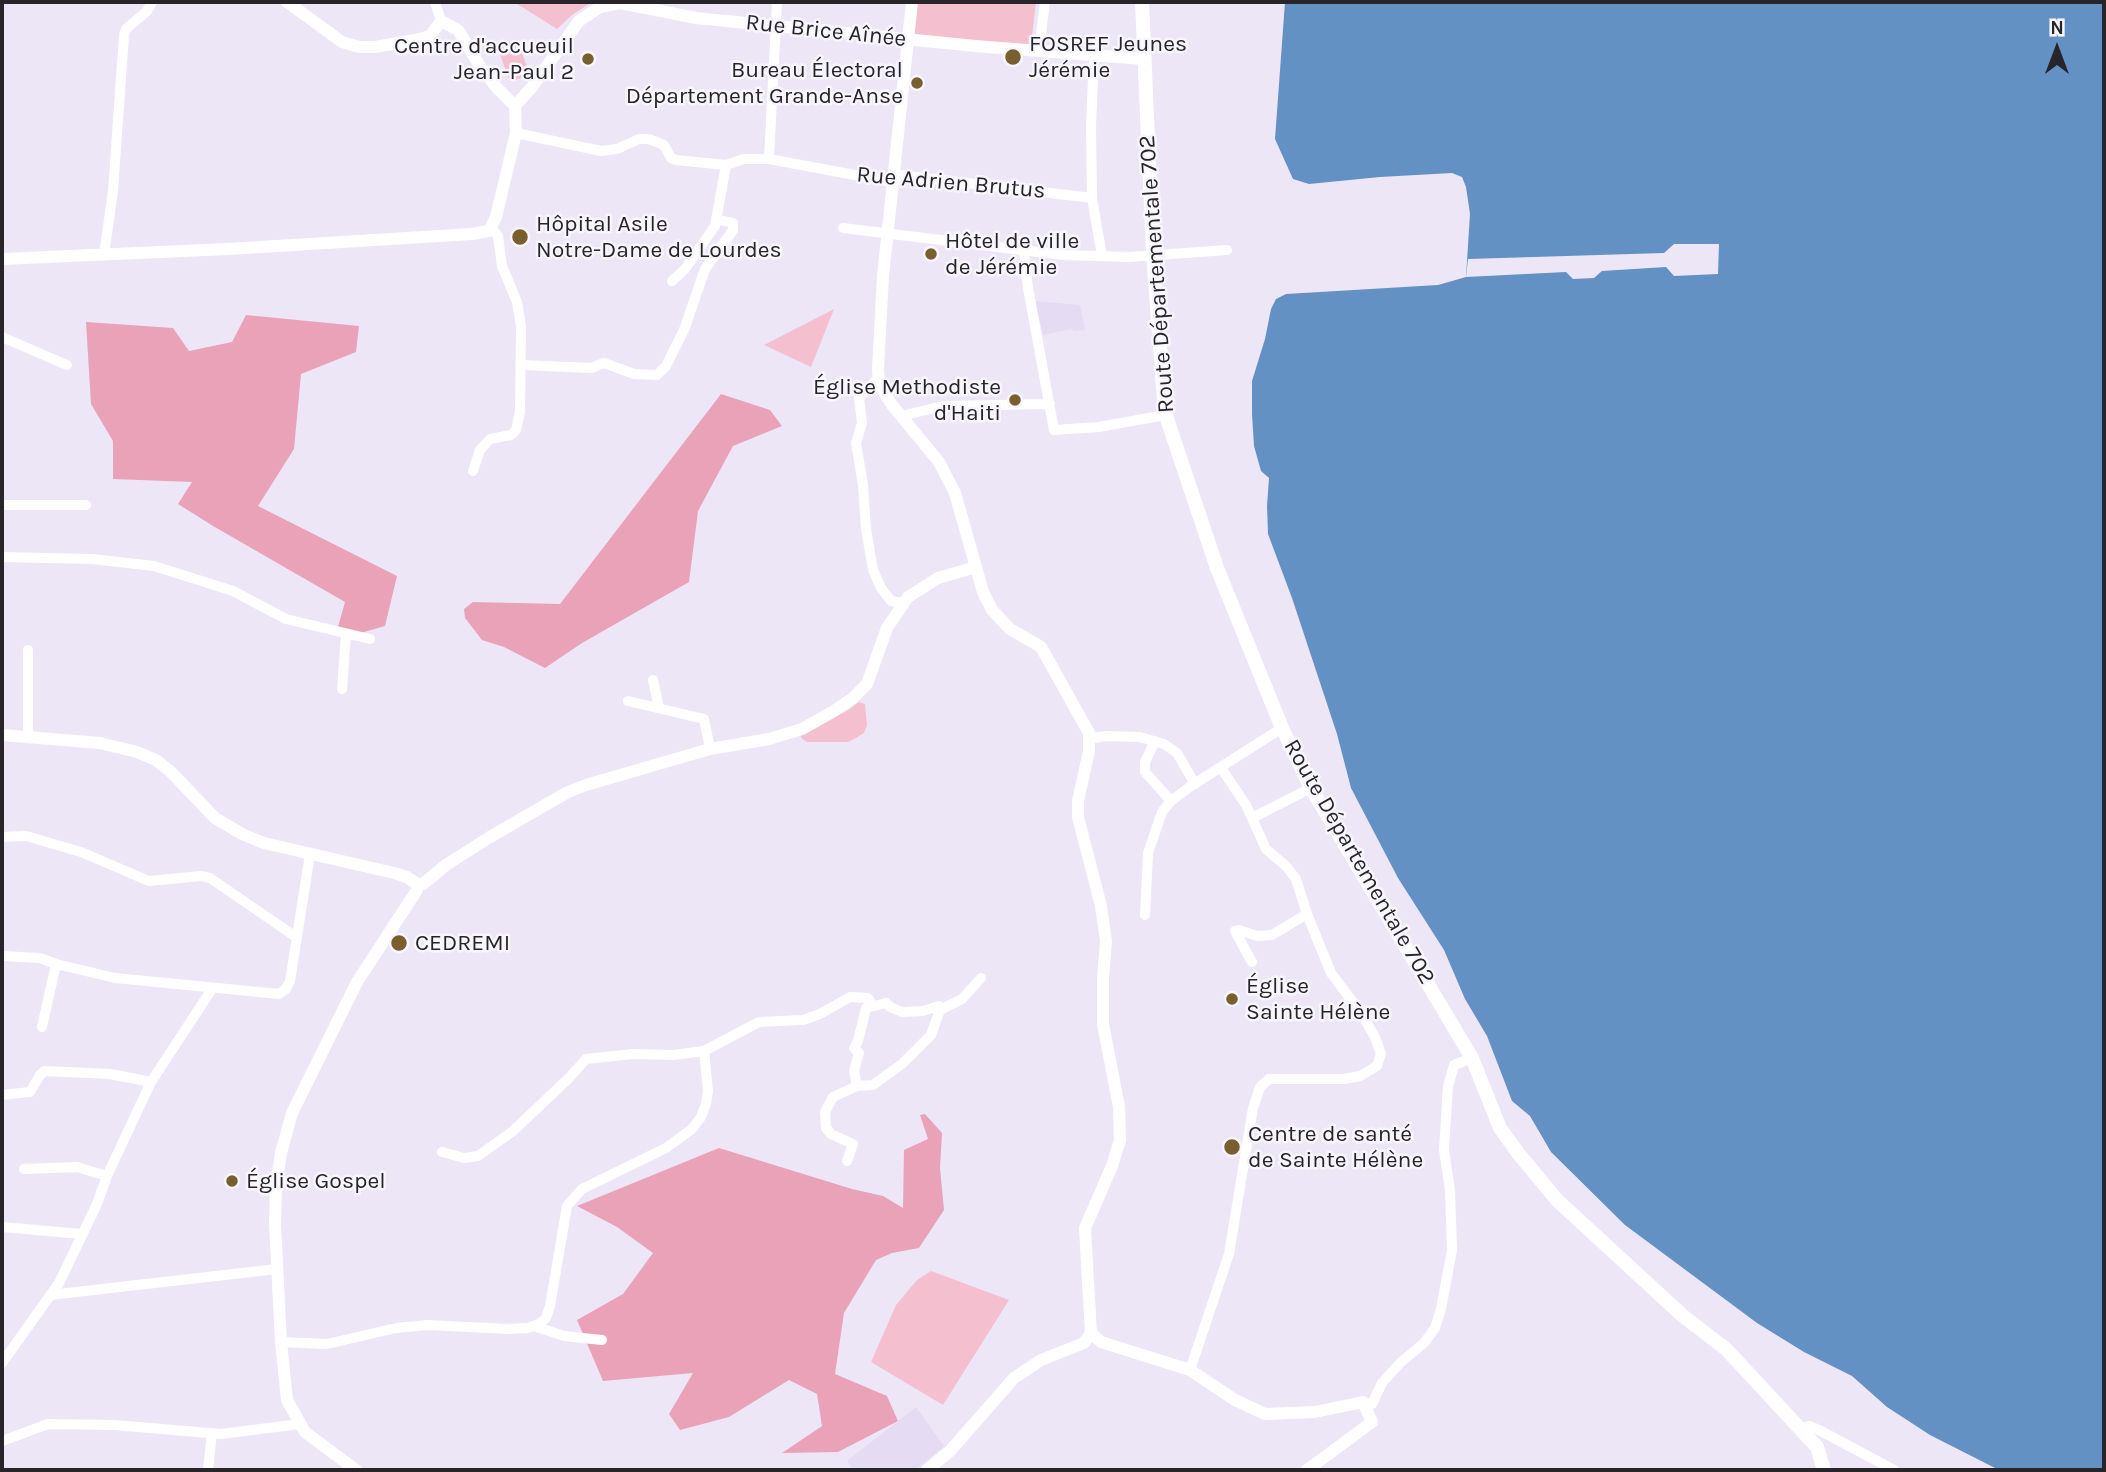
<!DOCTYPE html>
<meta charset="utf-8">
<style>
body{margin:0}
#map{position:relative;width:2106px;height:1472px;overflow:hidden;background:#ede6f7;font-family:Karla,sans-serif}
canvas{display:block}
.frame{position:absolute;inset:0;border:4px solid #27242a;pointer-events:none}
.north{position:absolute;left:2022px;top:14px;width:70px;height:70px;-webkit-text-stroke:5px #f8f6fd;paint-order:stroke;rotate:0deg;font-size:19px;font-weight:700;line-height:28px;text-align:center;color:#27242a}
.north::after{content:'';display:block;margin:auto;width:24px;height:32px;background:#27242a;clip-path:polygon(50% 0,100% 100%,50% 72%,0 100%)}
</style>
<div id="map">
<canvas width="2106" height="1472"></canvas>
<div class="frame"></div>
<div class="north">N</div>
</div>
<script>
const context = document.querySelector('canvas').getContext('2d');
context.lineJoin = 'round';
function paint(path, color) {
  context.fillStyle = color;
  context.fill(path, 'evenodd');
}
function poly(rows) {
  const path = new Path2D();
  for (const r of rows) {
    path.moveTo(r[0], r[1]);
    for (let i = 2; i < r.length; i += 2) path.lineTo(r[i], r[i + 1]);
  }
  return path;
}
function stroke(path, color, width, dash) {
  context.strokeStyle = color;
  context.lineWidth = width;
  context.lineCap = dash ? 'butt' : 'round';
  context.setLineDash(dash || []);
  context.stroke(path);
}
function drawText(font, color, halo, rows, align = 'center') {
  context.font = font + ' Karla,sans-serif';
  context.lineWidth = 5;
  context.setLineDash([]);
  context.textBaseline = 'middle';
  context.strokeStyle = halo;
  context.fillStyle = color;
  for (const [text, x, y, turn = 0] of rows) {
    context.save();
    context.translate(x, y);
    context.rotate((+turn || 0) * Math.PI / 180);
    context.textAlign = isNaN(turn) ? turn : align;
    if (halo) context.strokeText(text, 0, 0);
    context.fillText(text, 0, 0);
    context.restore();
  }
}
const built = poly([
 [1035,301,1080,305,1085,330,1074,331,1072,329,1043,335],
 [916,1407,944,1446,920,1466,912,1470,854,1470,847,1461]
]);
const green = poly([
 [514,2,600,2,589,4,572,15,557,29],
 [917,2,1036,2,1031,45,914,35],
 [517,39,530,75,510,82,497,46],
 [834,309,811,367,764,345],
 [859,702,865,704,867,725,864,733,856,738,848,742,807,742,802,739,800,735,804,730,847,711],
 [931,1271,1009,1300,943,1405,871,1362,896,1305,917,1280]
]);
const forest = poly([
 [246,315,359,326,356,352,301,374,294,449,258,506,397,576,385,626,357,634,338,627,345,602,213,526,178,504,192,482,113,479,113,441,91,404,86,322,173,328,189,351,232,342],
 [721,394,770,410,782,426,733,446,698,511,689,582,582,643,545,668,504,647,482,640,465,618,464,609,473,602,560,604],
 [925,1114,942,1133,940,1168,944,1210,919,1248,892,1253,876,1260,844,1313,835,1374,887,1396,898,1421,838,1452,782,1453,822,1426,817,1394,789,1380,729,1417,680,1430,669,1414,693,1373,603,1381,577,1320,623,1294,653,1253,617,1227,577,1206,719,1148,852,1189,883,1196,903,1208,904,1150,928,1139,920,1115]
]);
const water = poly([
 [1285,2,2104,2,2104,1470,1999,1470,1930,1435,1887,1407,1852,1376,1804,1352,1757,1323,1625,1225,1551,1152,1530,1116,1512,1101,1487,1036,1465,999,1444,950,1398,878,1351,788,1337,734,1292,598,1268,534,1267,506,1269,478,1261,471,1254,446,1252,414,1252,381,1265,339,1271,309,1276,299,1286,294,1438,285,1466,277,1470,214,1466,187,1462,177,1452,173,1380,177,1309,184,1293,179,1275,139]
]);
const pier = poly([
 [1674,244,1719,244,1718,274,1674,276,1666,267,1602,271,1594,278,1573,279,1566,272,1466,277,1468,259,1664,253]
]);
const minor = poly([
 [435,2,441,21],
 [1039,50,1045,2],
 [1094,55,1091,126,1092,198,1102,256],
 [516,133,601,151,617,149,639,139,649,139,664,145,671,158,676,160,726,165,744,159,769,159,892,182,900,175,1092,198],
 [769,159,777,2],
 [843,228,1063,255,1129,257,1227,250],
 [1024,251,1028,288,1054,430,1099,427,1160,416,1165,413],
 [104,255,113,191,124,35,126,29,147,11,152,2],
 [672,281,685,269,715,226,726,165],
 [2,337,67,365],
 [522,365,591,368,604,363,634,374,657,375,666,366,684,330,705,269,733,230,733,223,716,219],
 [878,378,859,398,862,423,856,443,863,485,866,529,873,570,881,588,891,601,903,603],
 [901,416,943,406,1050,404],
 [473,471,480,450,490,439,511,435,516,430,520,412,521,326,517,302,502,266,498,236,491,228],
 [2,505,86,505],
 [2,557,92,559,154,566,233,591,286,619,370,639],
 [28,650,28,736],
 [653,680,659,708],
 [342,689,346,634],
 [628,701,704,719,710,749],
 [1089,739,1105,736,1140,737,1164,744,1177,753,1195,784],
 [1155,741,1145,762,1145,772,1171,801],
 [1252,818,1311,788],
 [2,837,26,836,81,852,149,881,201,876,210,878,296,937],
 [1145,915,1148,853,1162,812,1171,801,1191,786,1282,728],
 [2,956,40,958,56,964,115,978,279,994,286,989,290,981,310,854],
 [1252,962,1235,931,1239,930,1257,936,1272,935,1307,914],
 [42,1027,56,964],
 [857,1086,854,1071,859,1053,854,1048,858,1041,866,1008,886,1003,890,1007,902,1012,923,1011,939,1006,943,1009],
 [2,1095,30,1092,40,1075,45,1071,110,1074,151,1082],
 [442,1152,464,1158,478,1156,513,1131,569,1078,586,1059,633,1054,674,1055,704,1051,759,1022,803,1020,820,1014,850,997,868,998,872,1005],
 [847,1161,853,1144,831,1134,826,1128,825,1112,833,1097,857,1086,873,1085,902,1064,931,1035,940,1010,962,999,981,978],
 [24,1169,77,1167,107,1176],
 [2,1227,82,1234],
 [50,1295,277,1269],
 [534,1326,564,1336,602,1340],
 [281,1342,327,1344,396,1328,427,1325,509,1329,528,1328,539,1324,546,1318,550,1306,567,1206,582,1189,666,1148,692,1129,701,1117,706,1104,708,1091,704,1051],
 [2,1363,59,1283,97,1204,107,1176,151,1082,212,989],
 [1190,1370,1229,1254,1253,1108,1260,1087,1269,1079,1344,1079,1360,1076,1377,1066,1381,1054,1375,1037,1361,1013,1331,973,1307,914,1296,879,1286,866,1266,849,1246,805,1221,768],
 [1363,1402,1372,1404,1382,1383,1400,1363,1424,1343,1435,1328,1441,1309,1452,1250,1450,1190,1444,1150,1448,1087,1454,1065,1472,1058],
 [1800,1429,1809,1426,1819,1430,1894,1470],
 [2,1441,48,1424,114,1425,221,1434,300,1424],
 [208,1470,212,1433]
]);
const tertiary = poly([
 [287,2,342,42,359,47,375,47,420,39,430,36,441,21,458,30,480,66,497,88,515,106],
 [912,2,883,276,878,369,879,384,892,405,939,462,955,493,983,592,992,610,1010,629,1041,647,1089,733,1089,751,1078,801,1078,817,1101,906,1106,941,1103,978,1103,1024,1119,1107,1120,1140,1112,1166,1085,1228,1091,1333,1084,1343,1041,1360,1014,1378,950,1451,927,1470],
 [515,106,532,87,579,21,600,7,620,3,696,18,975,46,1143,59],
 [2,259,228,249,472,234,489,231,496,217,516,133,515,106],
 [2,735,100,743,137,752,156,760,171,772,215,818,242,834,264,843,394,873,407,877,417,884],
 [423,884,446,865,490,837,566,793,586,785,710,749,769,739,802,729,834,711,853,698,867,684,887,628,908,597,938,578,976,567],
 [1091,1333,1101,1342,1190,1370,1235,1400,1265,1414,1315,1412,1363,1402,1372,1422,1307,1470],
 [356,1470,305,1432,287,1400,281,1342,275,1223,276,1187,281,1153,292,1113,357,982,417,890]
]);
const secondary = poly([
 [1142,2,1153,254,1165,413,1217,568,1282,728,1311,788,1472,1058,1500,1128,1518,1153,1557,1200,1683,1316,1726,1349,1817,1447,1824,1470]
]);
const markers = [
 [1013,57,9,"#795e30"],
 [588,59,7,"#795e30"],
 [917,83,7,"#795e30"],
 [520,237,9,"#795e30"],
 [931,254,7,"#795e30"],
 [1015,400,7,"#795e30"],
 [399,943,9,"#795e30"],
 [1232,999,7,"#795e30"],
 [1232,1147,9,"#795e30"],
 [232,1181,7,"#795e30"]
];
const streetNames = [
 ["Rue Brice Aînée",826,31,6],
 ["Rue Adrien Brutus",951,183,5],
 ["Route Départementale 702",1157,274,-94],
 ["Route Départementale 702",1359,862,60]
];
const poiNames = [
 ["FOSREF Jeunes",1029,44],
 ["Jérémie",1029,70],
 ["Centre d'accueuil",574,46,"right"],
 ["Jean-Paul 2",574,72,"right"],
 ["Bureau Électoral",903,70,"right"],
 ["Département Grande-Anse",903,96,"right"],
 ["Hôpital Asile",536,224],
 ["Notre-Dame de Lourdes",536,250],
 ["Hôtel de ville",945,241],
 ["de Jérémie",945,267],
 ["Église Methodiste",1001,387,"right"],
 ["d'Haiti",1001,413,"right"],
 ["CEDREMI",415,943],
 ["Église",1246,986],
 ["Sainte Hélène",1246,1012],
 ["Centre de santé",1248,1134],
 ["de Sainte Hélène",1248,1160],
 ["Église Gospel",246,1181]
];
paint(built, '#e5dbf3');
paint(green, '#f4c0d0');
paint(forest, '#eaa2b9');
paint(water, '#6391c3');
paint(pier, '#ede6f7');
stroke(minor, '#fff', 10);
stroke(tertiary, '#fff', 12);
stroke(secondary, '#fff', 14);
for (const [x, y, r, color] of markers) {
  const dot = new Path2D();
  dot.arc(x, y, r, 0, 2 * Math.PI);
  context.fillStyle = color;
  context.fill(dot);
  stroke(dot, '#f8f6fd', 2.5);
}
drawText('23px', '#27242a', '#f8f6fd', streetNames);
drawText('23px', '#27242a', '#f8f6fd', poiNames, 'left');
</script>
